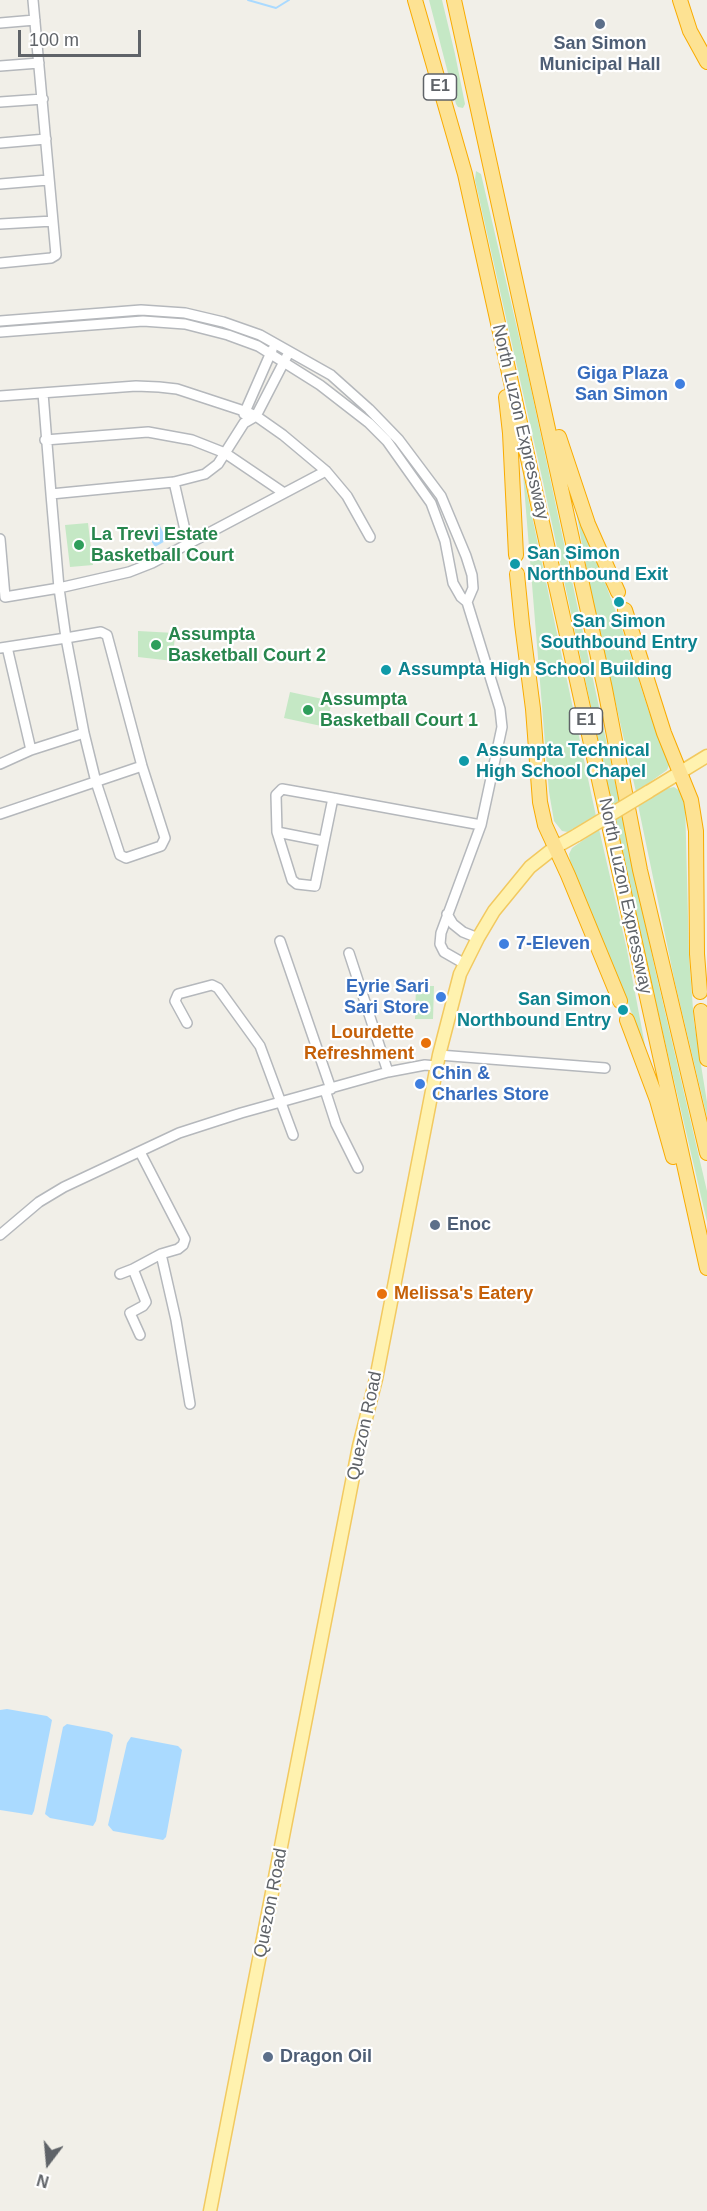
<!DOCTYPE html>
<style>
body{margin:0}
#map{position:relative;width:707px;height:2211px;overflow:hidden;background:#f1efe8;font-family:Arial,sans-serif}
canvas{display:block}
.north{position:absolute;left:18px;top:2133px;width:60px;height:60px;-webkit-text-stroke:4px #fff;paint-order:stroke;rotate:196deg;font-size:16px;font-weight:700;line-height:24px;text-align:center;color:#5f6368}
.north::after{content:'';display:block;margin:auto;width:21px;height:27px;background:#5f6368;clip-path:polygon(50% 0,100% 100%,50% 72%,0 100%)}
.scale{position:absolute;left:18px;top:30px;width:123px;height:27px;box-sizing:border-box;border:3px solid #5f6368;border-top:0;padding-left:8px;font-size:18px;line-height:21px;white-space:nowrap;color:#5f6368;-webkit-text-stroke:4px #fff;paint-order:stroke}
</style>
<div id="map">
<canvas width="707" height="2211"></canvas>
<div class="north">N</div>
<div class="scale">100 m</div>
</div>
<script>
const context = document.querySelector('canvas').getContext('2d');
context.lineJoin = 'round';
function paint(path, color) {
  context.fillStyle = color;
  context.fill(path, 'evenodd');
}
function poly(rows) {
  const path = new Path2D();
  for (const r of rows) {
    path.moveTo(r[0], r[1]);
    for (let i = 2; i < r.length; i += 2) path.lineTo(r[i], r[i + 1]);
  }
  return path;
}
function stroke(path, color, width, dash) {
  context.strokeStyle = color;
  context.lineWidth = width;
  context.lineCap = dash ? 'butt' : 'round';
  context.setLineDash(dash || []);
  context.stroke(path);
}
function drawText(font, color, halo, rows, align = 'center') {
  context.font = font + ' Arial,sans-serif';
  context.lineWidth = 4.5;
  context.setLineDash([]);
  context.textBaseline = 'middle';
  context.strokeStyle = halo;
  context.fillStyle = color;
  for (const [text, x, y, turn = 0] of rows) {
    context.save();
    context.translate(x, y);
    context.rotate((+turn || 0) * Math.PI / 180);
    context.textAlign = isNaN(turn) ? turn : align;
    if (halo) context.strokeText(text, 0, 0);
    context.fillText(text, 0, 0);
    context.restore();
  }
}
const green = poly([
 [429,0,442,0,455,54,465,104,463,108,458,107,456,104],
 [476,171,481,174,528,375,655,969,707,1191,707,1222,635,913,543,482,475,180],
 [523,474,596,816,568,832,562,831,554,821,549,792],
 [573,495,621,626,649,712,670,763,667,770,636,792,593,604],
 [88,523,93,565,70,567,65,525],
 [138,631,175,633,173,661,138,657],
 [290,692,332,701,326,727,284,718],
 [674,787,683,793,685,800,689,956,694,1022,707,1102,707,1117,675,983,638,805,665,789],
 [599,829,627,950,647,1056,625,995,570,861,569,854,572,848],
 [416,986,434,986,433,1019,415,1019]
]);
const water = poly([
 [159,524,167,540,155,547,148,536],
 [7,1709,47,1716,52,1720,34,1811,32,1815,0,1810,0,1710],
 [67,1724,109,1732,113,1735,96,1821,93,1826,50,1818,45,1814,63,1727],
 [131,1737,178,1746,182,1750,166,1837,163,1840,113,1831,108,1825,127,1743]
]);
const stream = poly([
 [248,0,276,8,289,0]
]);
const minor = poly([
 [0,23,35,20],
 [0,66,39,63],
 [0,102,43,99],
 [0,143,46,139],
 [0,184,48,180],
 [0,224,53,221],
 [0,263,51,258,56,255,33,0],
 [0,321,141,310,185,313,223,322,260,335,331,375,369,409,399,440,441,496,466,556,472,575,473,588,467,602],
 [0,332,143,321,185,324,228,335,258,346,320,385,369,423,387,441,431,503,445,541,453,583,461,597,467,602,500,709,502,727,481,825,441,933,440,944,444,952,465,964],
 [43,393,51,494],
 [0,396,136,386,159,387,177,389,244,411,256,416,283,435,326,471,347,496,370,537],
 [244,414,272,350],
 [45,440,148,432,192,440,225,453,284,493],
 [174,482,188,543],
 [0,539,5,597,59,588,51,494,174,482,205,474,218,464,244,423,256,416,287,356],
 [7,647,31,750],
 [0,648,66,638,101,632,107,635,142,766,165,838,161,846,126,858,120,855,96,782,84,733,66,638,59,588,129,572,152,563,326,471],
 [0,764,31,750,84,733],
 [333,798,315,886,297,884,292,880,277,832,276,795,282,789,333,798,481,825],
 [0,814,142,766],
 [277,832,323,841],
 [447,914,453,924,463,932,478,938],
 [280,941,331,1089],
 [349,953,388,1072],
 [187,1023,175,1001,178,994,212,985,218,988,260,1046,293,1135],
 [439,1055,605,1068],
 [325,1090,336,1124,358,1168],
 [140,1152,185,1239,183,1245,178,1249,161,1254,133,1269,146,1302,143,1306,130,1313,140,1335],
 [0,1235,39,1202,64,1187,179,1133,241,1113,388,1072,425,1065,436,1066],
 [161,1254,176,1320,190,1404],
 [120,1274,133,1269]
]);
const major = poly([
 [648,792,707,756],
 [210,2211,359,1446,376,1379,439,1055,460,974,478,938,494,911,530,867,554,848,577,835]
]);
const highway = poly([
 [415,0,465,174,707,1268],
 [454,0,605,689,640,870,707,1153],
 [680,0,690,31,707,62],
 [506,397,510,433,516,555],
 [559,437,588,524,618,592],
 [517,574,522,624,533,709,540,802,545,825,568,875,620,1001],
 [625,610,664,733,691,800,696,831,697,954,700,992],
 [701,1011,707,1059],
 [627,1020,657,1100,673,1157]
]);
const majorBridge = poly([
 [577,835,648,792]
]);
const markers = [
 [600,24,6,"#5c6f8a"],
 [680,384,6,"#3f7fe0"],
 [79,545,6,"#2e9e5b"],
 [515,564,6,"#0f9aa8"],
 [619,602,6,"#0f9aa8"],
 [156,645,6,"#2e9e5b"],
 [386,670,6,"#0f9aa8"],
 [308,710,6,"#2e9e5b"],
 [464,761,6,"#0f9aa8"],
 [504,944,6,"#3f7fe0"],
 [441,997,6,"#3f7fe0"],
 [623,1010,6,"#0f9aa8"],
 [426,1043,6,"#e8710a"],
 [420,1084,6,"#3f7fe0"],
 [435,1225,6,"#5c6f8a"],
 [382,1294,6,"#e8710a"],
 [268,2057,6,"#5c6f8a"]
];
const shields = [
 [440,87,33],
 [586,721,33]
];
const shieldNames = [
 ["E1",440,87],
 ["E1",586,721]
];
const serviceNames = [
 ["San Simon",600,44,"center"],
 ["Municipal Hall",600,65,"center"],
 ["Enoc",447,1225],
 ["Dragon Oil",280,2057]
];
const shopNames = [
 ["Giga Plaza",668,374],
 ["San Simon",668,395],
 ["7-Eleven",516,944,"left"],
 ["Eyrie Sari",429,987],
 ["Sari Store",429,1008],
 ["Chin &",432,1074,"left"],
 ["Charles Store",432,1095,"left"]
];
const streetNames = [
 ["North Luzon Expressway",520,422,77],
 ["North Luzon Expressway",625,896,78],
 ["Quezon Road",365,1426,-78],
 ["Quezon Road",271,1903,-79]
];
const leisureNames = [
 ["La Trevi Estate",91,535],
 ["Basketball Court",91,556],
 ["Assumpta",168,635],
 ["Basketball Court 2",168,656],
 ["Assumpta",320,700],
 ["Basketball Court 1",320,721]
];
const cultureNames = [
 ["San Simon",527,554],
 ["Northbound Exit",527,575],
 ["San Simon",619,622,"center"],
 ["Southbound Entry",619,643,"center"],
 ["Assumpta High School Building",398,670],
 ["Assumpta Technical",476,751],
 ["High School Chapel",476,772],
 ["San Simon",611,1000,"right"],
 ["Northbound Entry",611,1021,"right"]
];
const foodNames = [
 ["Lourdette",414,1033],
 ["Refreshment",414,1054],
 ["Melissa's Eatery",394,1294,"left"]
];
paint(green, '#c5e8c5');
paint(water, '#aadaff');
stroke(stream, '#aadaff', 2);
stroke(minor, '#b5b8bc', 12);
stroke(major, '#f2c960', 15);
stroke(highway, '#f9ab00', 16);
stroke(minor, '#fff', 9);
stroke(major, '#fff2af', 12);
stroke(highway, '#fde293', 14);
stroke(majorBridge, '#f2c960', 15, []);
stroke(majorBridge, '#fff2af', 12);
for (const [x, y, r, color] of markers) {
  const dot = new Path2D();
  dot.arc(x, y, r, 0, 2 * Math.PI);
  context.fillStyle = color;
  context.fill(dot);
  stroke(dot, '#fff', 2);
}
for (const [x, y, w] of shields) {
  const box = new Path2D();
  box.roundRect(x - w / 2, y - 13, w, 26, 4.5);
  context.fillStyle = '#fff';
  context.fill(box);
  stroke(box, '#5f6368', 1.5);
}
drawText('bold 16px', '#5f6368', null, shieldNames);
drawText('bold 18px', '#4e5e75', '#fff', serviceNames, 'left');
drawText('bold 18px', '#366cbe', '#fff', shopNames, 'right');
drawText('18px', '#5f6368', '#fff', streetNames);
drawText('bold 18px', '#27864d', '#fff', leisureNames, 'left');
drawText('bold 18px', '#0d838f', '#fff', cultureNames, 'left');
drawText('bold 18px', '#c56008', '#fff', foodNames, 'right');
</script>
